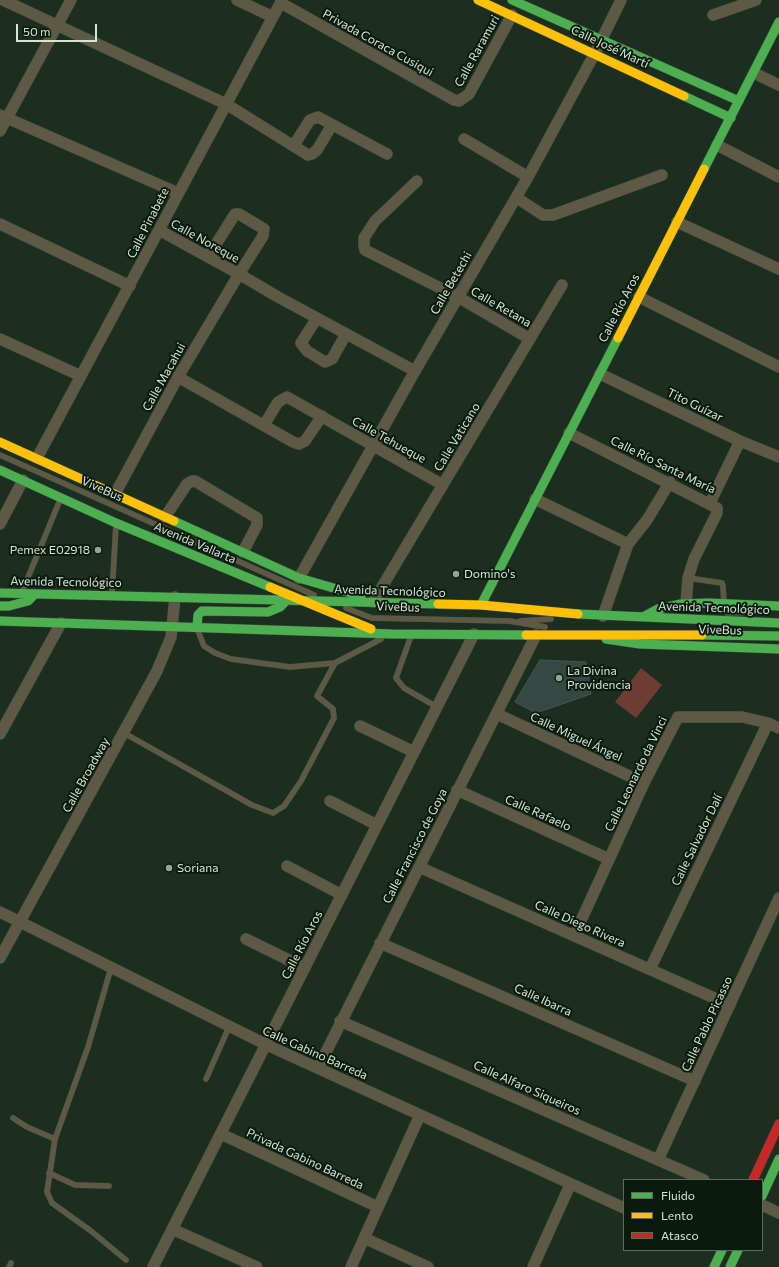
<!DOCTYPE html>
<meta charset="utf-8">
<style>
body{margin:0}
#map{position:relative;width:779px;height:1267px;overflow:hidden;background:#1b2e1f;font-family:Commissioner,sans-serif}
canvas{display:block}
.legend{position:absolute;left:623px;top:1179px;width:140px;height:72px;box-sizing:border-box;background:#0b1a0e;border:1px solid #5b6c5e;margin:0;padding:5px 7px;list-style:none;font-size:12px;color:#d3e7d5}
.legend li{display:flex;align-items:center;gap:8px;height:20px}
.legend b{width:20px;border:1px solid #5b6c5e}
.scale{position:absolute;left:16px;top:24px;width:81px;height:18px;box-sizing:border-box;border:2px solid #d3e7d5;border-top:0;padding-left:5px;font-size:12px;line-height:14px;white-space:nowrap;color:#d3e7d5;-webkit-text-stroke:3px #0b1a0e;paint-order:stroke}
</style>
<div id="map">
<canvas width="779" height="1267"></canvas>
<ul class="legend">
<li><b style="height:5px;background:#4caf50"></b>Fluido</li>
<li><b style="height:5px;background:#ffc107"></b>Lento</li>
<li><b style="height:5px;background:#c62828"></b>Atasco</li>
</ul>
<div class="scale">50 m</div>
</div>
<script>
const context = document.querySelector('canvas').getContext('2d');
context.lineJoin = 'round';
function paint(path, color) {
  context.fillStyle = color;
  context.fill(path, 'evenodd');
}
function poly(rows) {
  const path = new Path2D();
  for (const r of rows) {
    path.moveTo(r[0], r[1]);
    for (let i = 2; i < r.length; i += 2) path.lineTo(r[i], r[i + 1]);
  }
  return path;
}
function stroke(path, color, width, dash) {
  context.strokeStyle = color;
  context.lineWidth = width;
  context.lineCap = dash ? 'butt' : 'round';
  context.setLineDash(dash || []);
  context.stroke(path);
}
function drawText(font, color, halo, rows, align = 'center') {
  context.font = font + ' Commissioner,sans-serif';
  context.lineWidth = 4;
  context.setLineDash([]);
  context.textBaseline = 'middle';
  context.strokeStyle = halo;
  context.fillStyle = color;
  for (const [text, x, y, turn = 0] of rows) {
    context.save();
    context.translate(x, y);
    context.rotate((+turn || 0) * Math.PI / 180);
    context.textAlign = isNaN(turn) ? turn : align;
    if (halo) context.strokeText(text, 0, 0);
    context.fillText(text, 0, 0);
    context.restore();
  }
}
const green = poly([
 [641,668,662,685,636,718,615,702]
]);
const building = poly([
 [540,660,586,662,591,694,536,713,515,702,540,660]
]);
const lane = poly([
 [0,455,314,595],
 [688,578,722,583,723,586,724,604],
 [22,592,60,500],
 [112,594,116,525],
 [346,608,372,618,509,621,545,627],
 [727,613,759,612],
 [520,621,551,619],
 [198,631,204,646,215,653,231,659,290,667,335,663,381,639],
 [411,636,396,678,404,688,437,707],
 [124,733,252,805,273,813,284,806,301,781,334,718,333,709,317,696,335,663],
 [111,968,88,1047,55,1139,47,1192,52,1203,91,1231,126,1260],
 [206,1079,229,1027],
 [13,1118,27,1127,55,1139],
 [49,1173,75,1185,109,1186],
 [9,1267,11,1263]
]);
const street = poly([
 [3,0,226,104,308,155,312,154,317,150,332,125],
 [237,0,273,17],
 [281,3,454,100,459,101,469,94,512,15],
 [713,15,756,0],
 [754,73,779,85],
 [0,115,178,193],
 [0,131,71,0],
 [464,139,528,177],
 [294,145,310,120,318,117,387,154],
 [717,145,779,177],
 [417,181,375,221,364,238,364,246,365,250,458,297,530,339],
 [517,198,543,215,553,215,662,175],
 [677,222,779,269],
 [0,224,130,286],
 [159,230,239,274,263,236,264,229,239,214,235,214,208,257],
 [639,297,779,367],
 [317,318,301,343,307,351,325,362,332,359,346,334],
 [0,339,81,376],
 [600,374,740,441,779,457],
 [178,377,293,442,299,444,305,441,322,416],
 [264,425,278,402,287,397,443,485],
 [569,433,717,508,717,513,694,559,688,578,686,604],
 [37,458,282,0],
 [115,494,178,377,239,274,278,297,415,371],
 [535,499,628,544],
 [710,503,740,441],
 [165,517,187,484,192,481,195,481,257,518,257,525,243,552],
 [0,524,23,480],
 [299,578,415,371,528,177,595,53,621,0],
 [373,602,562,285],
 [603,616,628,544,647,520,670,482],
 [497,714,644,783],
 [360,726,414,752],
 [0,734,61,623],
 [457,790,609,859],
 [330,801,377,825],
 [287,866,342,895],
 [419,867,730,1005],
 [0,912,267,1045,624,1208],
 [574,936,644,783,678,717,742,717,768,723,779,728],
 [246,939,305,968],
 [380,943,695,1081],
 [0,958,157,671,171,637,175,597],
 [650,969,768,723],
 [340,1021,704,1180],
 [318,1068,536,635],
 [221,1134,378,1207],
 [658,1160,779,898],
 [762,1205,779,1213],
 [172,1229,257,1267],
 [364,1238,428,1267],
 [153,1267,474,634],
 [351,1267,420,1115],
 [533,1267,570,1185]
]);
const fast = poly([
 [512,0,739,101],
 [684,96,731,118],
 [704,169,779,22],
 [0,470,116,523,270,587],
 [174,521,299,578,361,596],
 [0,593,438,604],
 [481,605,618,338],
 [0,606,9,606,28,601,33,596],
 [578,614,779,623],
 [643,617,658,609,681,604,708,603,779,606],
 [0,621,392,634,526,635],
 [197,627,198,615,202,611,268,612,280,607,285,602],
 [702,635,779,636],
 [606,639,640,644,779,649],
 [762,1196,779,1159],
 [714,1267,722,1250],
 [730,1267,738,1250]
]);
const slow = poly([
 [478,0,684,96],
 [618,338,704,169],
 [0,442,174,521],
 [270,587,371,629],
 [438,604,481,605,578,614],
 [526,635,702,635]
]);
const jam = poly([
 [753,1180,779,1124]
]);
const markers = [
 [98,550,4,"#93a695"],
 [456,574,4,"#93a695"],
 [559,678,4,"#93a695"],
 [169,868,4,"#93a695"]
];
const streetNames = [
 ["Privada Coraca Cusiqui",378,43,29],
 ["Calle José Martí",610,47,25],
 ["Calle Raramuri",477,51,-61],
 ["Calle Pinabete",148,223,-63],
 ["Calle Noreque",205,241,29],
 ["Calle Betechi",451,283,-60],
 ["Calle Retana",501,307,30],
 ["Calle Río Aros",619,308,-63],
 ["Calle Macahui",164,377,-61],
 ["Tito Guízar",695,405,26],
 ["Calle Vaticano",457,437,-59],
 ["Calle Tehueque",389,440,29],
 ["Calle Río Santa María",663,465,26],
 ["ViveBus",102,489,24],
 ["Avenida Vallarta",195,543,23],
 ["Avenida Tecnológico",66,582,1],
 ["Avenida Tecnológico",390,591,2],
 ["ViveBus",398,607,2],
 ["Avenida Tecnológico",714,608,2],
 ["ViveBus",720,630,2],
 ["Calle Miguel Ángel",576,737,25],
 ["Calle Leonardo da Vinci",636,774,-64],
 ["Calle Broadway",86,775,-61],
 ["Calle Rafaelo",538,813,24],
 ["Calle Salvador Dalí",697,840,-64],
 ["Calle Francisco de Goya",415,846,-63],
 ["Calle Diego Rivera",580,924,24],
 ["Calle Río Aros",302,945,-63],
 ["Calle Ibarra",543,1000,24],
 ["Calle Pablo Picasso",707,1024,-65],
 ["Calle Gabino Barreda",315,1053,24],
 ["Calle Alfaro Siqueiros",527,1088,24],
 ["Privada Gabino Barreda",305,1159,25]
];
const poiNames = [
 ["Pemex E02918",90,550,"right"],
 ["Domino's",464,574],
 ["La Divina",567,671],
 ["Providencia",567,685],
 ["Soriana",177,868]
];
paint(green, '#6f3c34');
paint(building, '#344944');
stroke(building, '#435752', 1);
stroke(lane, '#3a4a3d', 6);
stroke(street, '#3a4a3d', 12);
stroke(fast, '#3a4a3d', 10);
stroke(slow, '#3a4a3d', 10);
stroke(jam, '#3a4a3d', 10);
stroke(lane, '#5e5944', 5.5);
stroke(street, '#5e5944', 11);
stroke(fast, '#4caf50', 9);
stroke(slow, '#ffc107', 9);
stroke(jam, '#c62828', 9);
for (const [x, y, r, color] of markers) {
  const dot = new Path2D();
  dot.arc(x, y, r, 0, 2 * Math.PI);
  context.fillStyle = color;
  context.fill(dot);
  stroke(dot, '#0b1a0e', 1.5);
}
drawText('12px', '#d3e7d5', '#0b1a0e', streetNames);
drawText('12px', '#d3e7d5', '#0b1a0e', poiNames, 'left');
</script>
